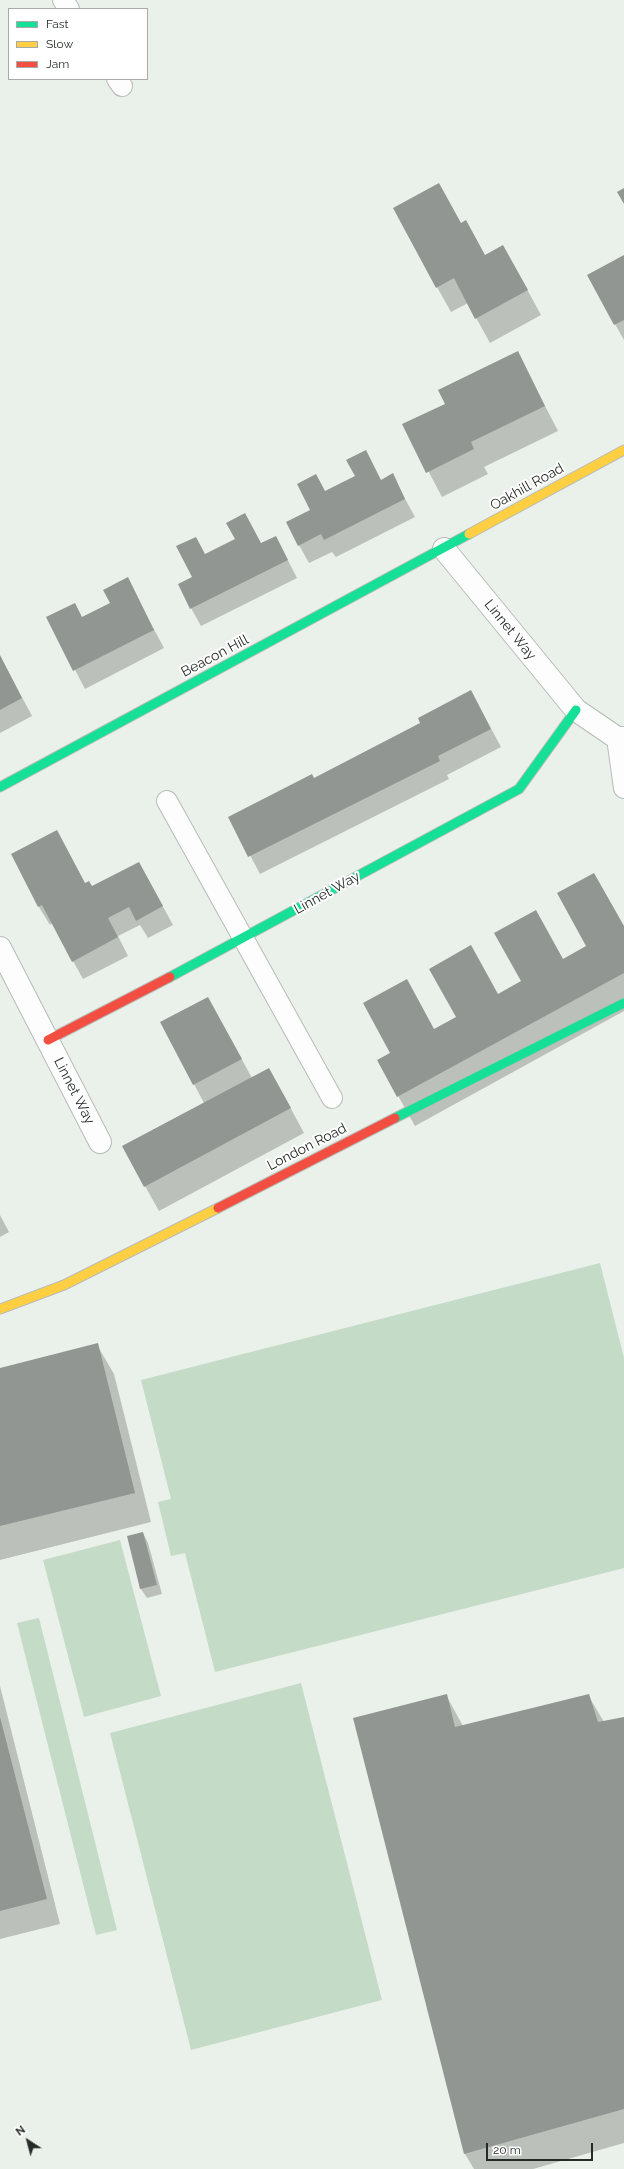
<!DOCTYPE html>
<style>
body{margin:0}
#map{position:relative;width:624px;height:2169px;overflow:hidden;background:#eaf0ea;font-family:Raleway,sans-serif}
canvas{display:block}
.legend{position:absolute;left:8px;top:8px;width:140px;height:72px;box-sizing:border-box;background:#fff;border:1px solid #a8aaa9;margin:0;padding:5px 7px;list-style:none;font-size:12px;color:#262b27}
.legend li{display:flex;align-items:center;gap:8px;height:20px}
.legend b{width:20px;border:1px solid #a8aaa9}
.north{position:absolute;left:8px;top:2121px;width:40px;height:40px;-webkit-text-stroke:3px #fff;paint-order:stroke;rotate:324deg;font-size:11px;font-weight:700;line-height:16px;text-align:center;color:#262b27}
.north::after{content:'';display:block;margin:auto;width:14px;height:18px;background:#262b27;clip-path:polygon(50% 0,100% 100%,50% 72%,0 100%)}
.scale{position:absolute;left:486px;top:2143px;width:107px;height:18px;box-sizing:border-box;border:2px solid #262b27;border-top:0;padding-left:5px;font-size:12px;line-height:14px;white-space:nowrap;color:#262b27;-webkit-text-stroke:3px #fff;paint-order:stroke}
</style>
<div id="map">
<canvas width="624" height="2169"></canvas>
<ul class="legend">
<li><b style="height:5px;background:#16e098"></b>Fast</li>
<li><b style="height:5px;background:#ffcf43"></b>Slow</li>
<li><b style="height:5px;background:#f24e42"></b>Jam</li>
</ul>
<div class="north">N</div>
<div class="scale">20 m</div>
</div>
<script>
const context = document.querySelector('canvas').getContext('2d');
context.lineJoin = 'round';
function paint(path, color) {
  context.fillStyle = color;
  context.fill(path, 'evenodd');
}
function poly(rows) {
  const path = new Path2D();
  for (const r of rows) {
    path.moveTo(r[0], r[1]);
    for (let i = 2; i < r.length; i += 2) path.lineTo(r[i], r[i + 1]);
  }
  return path;
}
function stroke(path, color, width, dash) {
  context.strokeStyle = color;
  context.lineWidth = width;
  context.lineCap = dash ? 'butt' : 'round';
  context.setLineDash(dash || []);
  context.stroke(path);
}
function drawText(font, color, halo, rows, align = 'center') {
  context.font = font + ' Raleway,sans-serif';
  context.lineWidth = 4;
  context.setLineDash([]);
  context.textBaseline = 'middle';
  context.strokeStyle = halo;
  context.fillStyle = color;
  for (const [text, x, y, turn = 0] of rows) {
    context.save();
    context.translate(x, y);
    context.rotate((+turn || 0) * Math.PI / 180);
    context.textAlign = isNaN(turn) ? turn : align;
    if (halo) context.strokeText(text, 0, 0);
    context.fillText(text, 0, 0);
    context.restore();
  }
}
const green = poly([
 [600,1263,624,1358,624,1568,215,1672,185,1553,171,1556,158,1502,171,1499,141,1380],
 [120,1540,161,1696,84,1717,43,1560],
 [39,1618,117,1930,96,1935,17,1623],
 [301,1683,382,2000,191,2050,110,1733]
]);
const shadow = poly([
 [439,184,461,224,485,256,517,271,541,315,490,343,468,303,451,312,437,287],
 [624,256,624,340,588,276],
 [517,352,558,431,484,467,488,474,442,497,404,425,446,404],
 [392,475,415,517,336,557,332,552,309,563,299,545,311,511,326,492,381,481],
 [245,514,261,544,276,537,297,578,201,626,191,608,193,578,205,555,236,540],
 [127,579,164,648,85,689,48,618,82,618,111,603],
 [0,656,32,716,0,733],
 [471,691,501,747,447,775,449,779,260,874,230,817,314,779,422,724],
 [57,831,85,884,92,888,139,863,173,925,148,938,140,925,118,936,128,956,83,979,52,923,50,925,39,907,12,854],
 [624,927,624,1011,415,1126,378,1060],
 [208,998,252,1078,283,1094,304,1133,159,1211,145,1186,204,1103,194,1084],
 [0,1215,9,1232,0,1237],
 [97,1345,114,1374,151,1522,0,1560,0,1369],
 [143,1533,148,1543,162,1594,147,1598,141,1589,128,1537],
 [0,1686,60,1924,0,1939],
 [446,1695,463,1726,588,1695,604,1722,624,1718,624,2143,533,2169,474,2169,465,2154,354,1719]
]);
const building = poly([
 [439,183,461,223,466,220,485,255,503,245,528,290,475,319,454,278,436,288,393,208],
 [624,188,624,204,617,192],
 [624,255,624,320,614,325,587,275],
 [518,351,545,406,471,442,474,449,426,473,402,424,445,404,438,390],
 [366,450,381,480,393,473,405,499,324,540,321,534,298,546,286,522,310,510,297,484,316,474,325,491,355,476,346,460],
 [245,513,261,543,276,536,288,560,190,609,178,584,192,577,176,546,196,537,205,554,235,539,226,523],
 [128,577,154,630,73,671,46,617,75,603,82,617,110,603,103,590],
 [0,655,22,698,0,710],
 [471,690,491,729,438,756,440,761,248,857,228,817,312,774,314,778,420,723,418,718],
 [57,830,85,883,89,881,92,886,139,862,163,906,136,921,129,907,108,918,118,937,72,962,42,905,38,907,11,854],
 [594,873,624,926,624,973,397,1097,377,1060,390,1053,363,1003,407,979,434,1029,456,1017,429,969,471,945,498,994,521,981,494,933,536,910,563,959,586,946,557,893],
 [208,997,242,1059,193,1085,160,1022],
 [269,1068,291,1108,144,1187,122,1146],
 [98,1343,135,1493,0,1526,0,1368],
 [143,1532,157,1585,140,1589,127,1536],
 [447,1694,455,1727,589,1694,598,1722,624,1717,624,2109,464,2154,353,1718],
 [0,1717,47,1899,0,1911]
]);
const lane = poly([
 [63,0,69,9],
 [117,79,122,86],
 [617,738,624,788],
 [167,801,332,1098]
]);
const street = poly([
 [444,549,576,710,617,738,624,738],
 [0,948,100,1142]
]);
const fast = poly([
 [0,787,469,534],
 [170,977,519,789,576,710],
 [395,1118,624,1003]
]);
const slow = poly([
 [469,534,624,450],
 [0,1309,64,1285,218,1208]
]);
const jam = poly([
 [48,1040,170,977],
 [218,1208,395,1118]
]);
const streetNames = [
 ["Oakhill Road",527,487,-29],
 ["Linnet Way",510,630,51],
 ["Beacon Hill",215,656,-28],
 ["Linnet Way",327,893,-29],
 ["Linnet Way",74,1091,63],
 ["London Road",307,1147,-27]
];
paint(green, '#c4dcc7');
paint(shadow, '#0003');
paint(building, '#919692');
stroke(lane, '#b7bcb7', 22);
stroke(street, '#b7bcb7', 24);
stroke(fast, '#b7bcb7', 11);
stroke(slow, '#b7bcb7', 11);
stroke(jam, '#b7bcb7', 11);
stroke(lane, '#fcfdfc', 20);
stroke(street, '#fcfdfc', 22);
stroke(fast, '#16e098', 9);
stroke(slow, '#ffcf43', 9);
stroke(jam, '#f24e42', 9);
drawText('14px', '#262b27', '#fff', streetNames);
</script>
